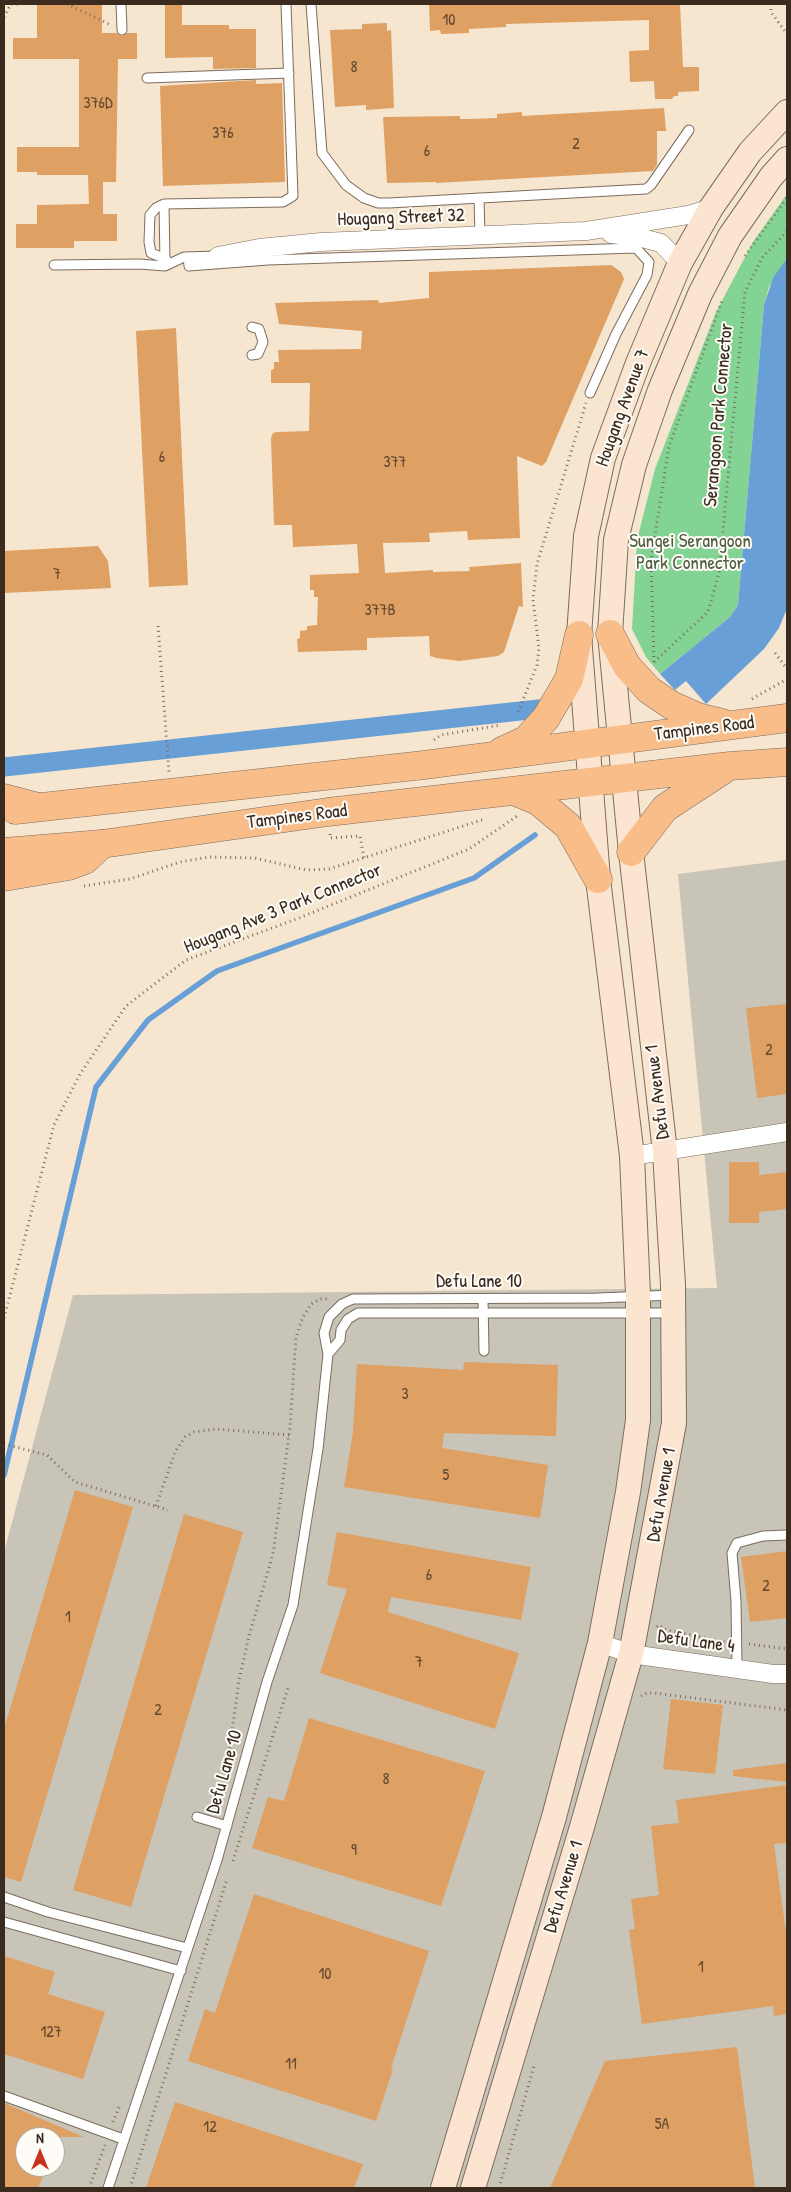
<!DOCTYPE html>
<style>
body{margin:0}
#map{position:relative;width:791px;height:2192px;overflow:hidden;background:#f6e6d0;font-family:"Patrick Hand",sans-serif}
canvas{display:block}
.frame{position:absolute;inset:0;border:5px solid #3b2a1e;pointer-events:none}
.north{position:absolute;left:15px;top:2127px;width:50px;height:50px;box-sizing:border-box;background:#fdfcf7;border:1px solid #afa8a0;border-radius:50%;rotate:0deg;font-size:14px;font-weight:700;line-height:20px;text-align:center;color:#3b2a1e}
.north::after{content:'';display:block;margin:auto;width:18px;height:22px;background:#c8321e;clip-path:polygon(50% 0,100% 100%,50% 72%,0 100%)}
</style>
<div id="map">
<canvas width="791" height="2192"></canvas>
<div class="frame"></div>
<div class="north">N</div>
</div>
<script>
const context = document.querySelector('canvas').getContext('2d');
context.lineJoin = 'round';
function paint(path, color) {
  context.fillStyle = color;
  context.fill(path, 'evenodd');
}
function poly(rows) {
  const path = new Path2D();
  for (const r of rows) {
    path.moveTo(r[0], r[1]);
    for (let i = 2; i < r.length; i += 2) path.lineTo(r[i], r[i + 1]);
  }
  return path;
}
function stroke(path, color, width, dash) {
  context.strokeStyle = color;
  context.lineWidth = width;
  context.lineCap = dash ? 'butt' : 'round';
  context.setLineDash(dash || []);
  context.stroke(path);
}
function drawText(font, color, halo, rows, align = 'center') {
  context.font = font + ' "Patrick Hand",sans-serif';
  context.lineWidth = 4;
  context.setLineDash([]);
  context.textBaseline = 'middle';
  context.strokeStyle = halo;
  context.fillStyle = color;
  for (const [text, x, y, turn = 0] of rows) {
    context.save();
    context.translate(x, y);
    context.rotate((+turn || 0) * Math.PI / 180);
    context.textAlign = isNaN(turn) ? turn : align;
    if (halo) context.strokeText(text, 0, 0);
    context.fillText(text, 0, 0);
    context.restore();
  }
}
const industrial = poly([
 [787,860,787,2188,4,2188,4,1552,73,1295,717,1288,678,874],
 [25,2137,55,2137,55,2167,25,2167]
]);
const green = poly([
 [787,194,787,258,769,287,764,305,738,605,730,617,660,674,646,657,632,629,637,540,655,469,716,312,753,242]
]);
const water = poly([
 [787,258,786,611,779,628,764,649,706,704,686,681,675,690,660,674,730,617,738,605,764,305,773,278]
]);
const stream = poly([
 [4,1475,96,1087,148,1020,217,971,474,878,535,835]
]);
const canal = poly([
 [4,767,548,708]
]);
const building = poly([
 [37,4,102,4,102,33,117,33,122,36,127,33,137,33,137,59,118,59,116,182,103,182,103,214,117,214,117,241,74,241,74,248,16,248,16,224,37,224,37,205,89,204,88,175,37,175,37,172,17,172,17,147,79,147,79,59,13,59,13,38,37,38],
 [165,4,182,4,182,25,229,25,229,29,256,29,256,68,213,69,213,57,165,58],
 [429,4,680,4,683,67,699,67,699,91,678,92,678,96,674,96,672,99,655,99,654,81,630,82,629,51,649,50,649,20,506,24,506,27,469,29,469,33,441,34,440,30,430,31],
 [387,23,387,31,391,30,394,108,366,110,366,105,335,107,330,30,362,29,362,24],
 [256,80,256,84,282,83,285,182,163,186,160,86],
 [664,108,666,131,657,131,657,165,653,171,436,183,436,182,387,183,383,117,460,116,460,119,469,119,497,118,497,114,522,112,522,116],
 [611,265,621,272,624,279,546,462,542,466,517,456,520,538,468,540,467,531,429,533,430,542,383,543,385,573,433,570,433,572,470,571,469,567,521,563,523,607,519,606,504,652,498,656,459,661,436,658,430,656,429,636,367,638,367,650,298,652,297,639,300,638,300,631,307,630,307,626,317,625,318,597,314,597,314,590,310,590,310,575,359,573,357,544,293,547,292,525,274,525,271,438,273,433,277,432,309,431,310,383,271,383,271,370,274,369,274,362,279,362,278,350,361,349,362,331,279,324,275,303,378,300,379,303,429,298,429,272],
 [176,328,188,585,149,587,136,331],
 [98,546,108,561,111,588,4,593,4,551],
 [787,1004,787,1094,757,1098,746,1008],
 [729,1162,759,1162,759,1175,787,1172,787,1209,759,1212,759,1223,729,1223],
 [464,1362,558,1365,556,1436,444,1433,442,1448,548,1465,540,1518,344,1487,353,1432,357,1364,463,1370],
 [75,1490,133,1507,21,1882,4,1877,4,1729],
 [184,1514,243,1532,131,1907,73,1890],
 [337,1532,531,1567,521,1620,391,1597,388,1612,519,1653,495,1729,320,1673,347,1589,327,1585],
 [787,1551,787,1618,750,1622,741,1557],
 [671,1699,723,1705,715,1774,663,1769],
 [309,1718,485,1771,441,1906,252,1848,268,1797,284,1801],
 [787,1763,787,1782,733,1776,733,1770],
 [787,1785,787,1843,774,1844,787,1940,787,2014,774,2016,773,2006,642,2024,629,1930,635,1929,631,1899,659,1895,651,1826,679,1823,676,1800],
 [254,1894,429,1951,391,2068,393,2069,376,2121,188,2061,205,2009,215,2013],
 [4,1956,55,1972,48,1994,105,2012,83,2079,4,2054],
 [737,2047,755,2188,550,2188,605,2061],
 [175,2102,363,2164,354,2188,146,2188],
 [4,2103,84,2137,25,2137,25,2167,47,2167,38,2188,4,2188]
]);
const path = poly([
 [67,4,109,24],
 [771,4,771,12,787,34],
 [4,17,11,4,19,4],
 [745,256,787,198],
 [158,626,169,772],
 [775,653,787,669],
 [654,662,651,561,669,446,722,301],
 [654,662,708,612,719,573,745,292,762,258,787,231],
 [752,699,787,679],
 [518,712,537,665,539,648,533,600,537,564,586,403],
 [434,740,441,735,501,725],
 [330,834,330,838,360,836,364,858],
 [84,886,130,879,180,862,209,857,255,858,306,870,329,869,485,819],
 [4,1318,54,1125,80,1074,126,1006,186,960,299,918,469,849,517,816],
 [4,1444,47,1455,75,1482,168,1510],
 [156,1506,175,1452,185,1437,194,1432,216,1429,289,1435],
 [657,1627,659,1625,667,1630,725,1642],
 [749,1644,787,1649],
 [641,1696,647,1693,654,1693,787,1710],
 [227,1768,239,1680,249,1636,273,1554,290,1427,296,1337,302,1319,311,1304,320,1299,327,1299],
 [233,1861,288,1688],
 [113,2122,119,2107],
 [89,2188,105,2145],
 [130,2188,227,1879],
 [499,2188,534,2066]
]);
const service = poly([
 [121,4,122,30],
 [311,4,322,153,346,185,364,198,378,203,389,203,646,189,651,185,689,130],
 [147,78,289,73],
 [479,198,480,236],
 [164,204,165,264],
 [188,257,189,266,268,260,636,248,649,262,647,275,616,334,590,393],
 [166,259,151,253,149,242,150,215,156,208,164,204,283,202,293,196,286,4],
 [54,265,139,264,165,266,184,257,218,256],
 [252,327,259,329,263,342,258,354,252,355],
 [483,1299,484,1351],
 [328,1354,340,1340,341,1330,348,1319,358,1313,673,1313],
 [737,1669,736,1601,732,1553,737,1543,763,1536,787,1535],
 [197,1817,227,1826],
 [4,1897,48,1912,187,1948],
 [4,1922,181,1971],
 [4,2096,123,2139],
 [108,2188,217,1860,267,1682,293,1605,318,1449,328,1354,324,1333,329,1317,342,1304,353,1299,598,1298,673,1295]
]);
const minor = poly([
 [611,234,638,237,661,243,680,263],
 [218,256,259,248,321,242,586,231,688,215,711,208],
 [632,1156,787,1132],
 [600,1643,631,1654,773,1674,787,1674]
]);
const secondary = poly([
 [443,2188,554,1817,600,1643,628,1492,638,1420,638,1295,632,1156,598,879,579,635,586,536,603,458,638,363,680,263,711,208,750,152,787,112],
 [473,2188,582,1827,631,1654,674,1423,673,1285,665,1152,631,852,610,634,616,540,634,465,660,390,700,294,730,236,771,177,787,159]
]);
const primary = poly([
 [610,634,627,666,649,690,671,705,698,717,723,723],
 [502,751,526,740,546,718,569,679,579,635],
 [514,791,538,801,568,826,598,879],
 [15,810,424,765,787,718],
 [4,852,102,844,328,812,730,766,787,762],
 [631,852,665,808,723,770]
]);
const trunk = poly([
 [4,798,38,807],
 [4,877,69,866,85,860,102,844]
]);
const numberNames = [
 ["10",449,21],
 ["8",354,68],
 ["376D",98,104],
 ["376",223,134],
 ["2",576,145],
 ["6",427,152],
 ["6",162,458],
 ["377",395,463],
 ["7",57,575],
 ["377B",380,611],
 ["2",769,1051],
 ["3",405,1395],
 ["5",446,1476],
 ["6",429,1576],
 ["2",766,1587],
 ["1",68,1618],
 ["7",419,1663],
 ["2",158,1711],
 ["8",386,1780],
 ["9",354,1851],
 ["1",701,1968],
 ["10",325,1975],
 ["127",51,2033],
 ["11",291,2065],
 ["5A",662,2125],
 ["12",210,2128]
];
const streetNames = [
 ["Hougang Street 32",401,218,-2],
 ["Hougang Avenue 7",623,408,-70],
 ["Serangoon Park Connector",719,415,-85],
 ["Tampines Road",704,729,-7],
 ["Tampines Road",297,817,-7],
 ["Hougang Ave 3 Park Connector",283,909,-22],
 ["Defu Avenue 1",658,1092,-97],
 ["Defu Lane 10",479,1282],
 ["Defu Avenue 1",662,1495,-80],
 ["Defu Lane 4",696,1642,8],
 ["Defu Lane 10",225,1772,-74],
 ["Defu Avenue 1",564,1887,-73]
];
const parkNames = [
 ["Sungei Serangoon",690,542],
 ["Park Connector",690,564]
];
paint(industrial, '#c8c4b8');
paint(green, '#83d394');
paint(water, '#689fd6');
stroke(stream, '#689fd6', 5.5);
stroke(canal, '#689fd6', 19);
paint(building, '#dea063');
stroke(service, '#7c6c5c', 11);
stroke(minor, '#7c6c5c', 19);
stroke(secondary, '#7c6c5c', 26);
stroke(primary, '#7c6c5c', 29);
stroke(trunk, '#7c6c5c', 29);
stroke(path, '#7c6c5c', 3, [1, 4]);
stroke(service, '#fff', 9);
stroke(minor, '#fff', 18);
stroke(secondary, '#fce5d0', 24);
stroke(primary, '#f8bd89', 28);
stroke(trunk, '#f8bd89', 28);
drawText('16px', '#64482f', null, numberNames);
drawText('19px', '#3b2a1e', '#fdfcf7', streetNames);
drawText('19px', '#515d41', '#fdfcf7', parkNames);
</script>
